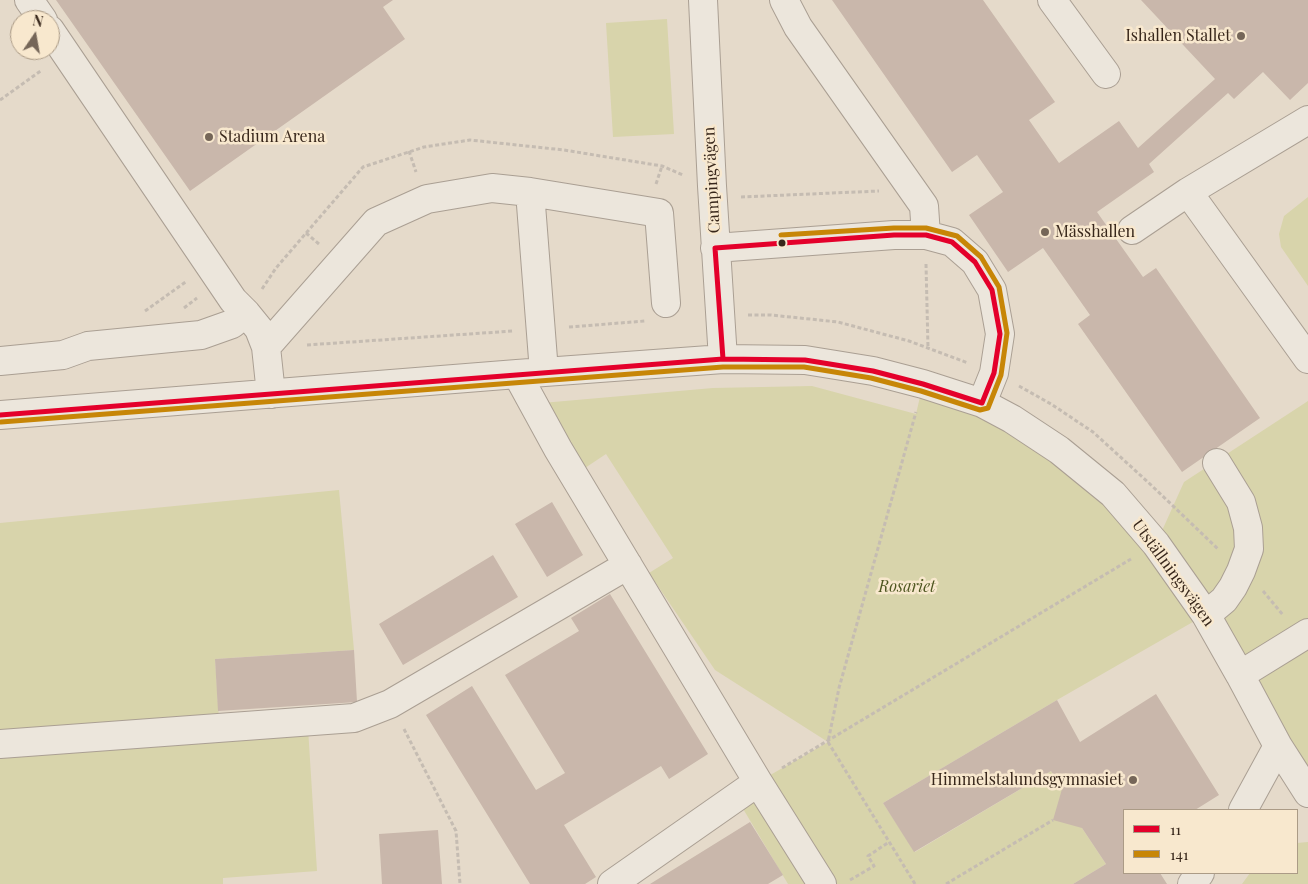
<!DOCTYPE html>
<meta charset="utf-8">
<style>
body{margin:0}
#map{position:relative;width:1308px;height:884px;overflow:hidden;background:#e5daca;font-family:"Playfair Display",serif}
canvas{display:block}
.legend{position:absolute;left:1123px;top:809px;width:175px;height:65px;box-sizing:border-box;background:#f8e8ce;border:1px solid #ab9b86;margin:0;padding:6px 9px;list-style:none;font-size:15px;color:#38271b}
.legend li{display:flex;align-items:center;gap:10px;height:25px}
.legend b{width:25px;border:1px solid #ab9b86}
.north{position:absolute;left:10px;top:10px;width:50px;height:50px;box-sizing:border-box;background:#f8e8ce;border:1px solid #ab9b86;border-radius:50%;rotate:12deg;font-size:14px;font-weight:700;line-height:20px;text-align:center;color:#38271b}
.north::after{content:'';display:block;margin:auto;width:18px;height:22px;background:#756658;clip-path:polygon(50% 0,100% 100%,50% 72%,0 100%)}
</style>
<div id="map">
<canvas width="1308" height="884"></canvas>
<ul class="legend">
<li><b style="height:6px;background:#e4002b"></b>11</li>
<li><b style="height:6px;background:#c78607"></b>141</li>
</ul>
<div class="north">N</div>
</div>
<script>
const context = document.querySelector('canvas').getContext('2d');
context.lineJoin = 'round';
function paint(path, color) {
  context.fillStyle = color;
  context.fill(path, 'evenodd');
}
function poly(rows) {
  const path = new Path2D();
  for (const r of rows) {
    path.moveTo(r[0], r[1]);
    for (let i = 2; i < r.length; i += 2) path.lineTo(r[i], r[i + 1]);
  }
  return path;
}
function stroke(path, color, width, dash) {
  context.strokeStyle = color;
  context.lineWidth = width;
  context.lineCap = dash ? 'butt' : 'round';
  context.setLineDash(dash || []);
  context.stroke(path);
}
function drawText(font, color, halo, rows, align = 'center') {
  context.font = font + ' "Playfair Display",serif';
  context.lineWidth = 5;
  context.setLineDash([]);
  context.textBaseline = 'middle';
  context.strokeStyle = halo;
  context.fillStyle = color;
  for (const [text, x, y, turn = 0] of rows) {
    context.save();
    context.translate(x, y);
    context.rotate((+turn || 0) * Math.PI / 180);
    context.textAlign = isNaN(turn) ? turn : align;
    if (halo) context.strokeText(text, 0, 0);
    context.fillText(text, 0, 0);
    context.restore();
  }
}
const green = poly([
 [667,19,674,134,613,137,606,23],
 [1308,197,1308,286,1281,247,1279,234,1284,216],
 [923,384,982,403,1156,544,1184,482,1308,401,1308,802,1205,615,1057,700,883,803,915,852,1051,771,1062,789,1082,828,1106,864,1073,884,788,884,736,797,758,782,828,742,715,670,649,573,673,558,606,454,582,470,542,403,713,388,812,386,916,414],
 [339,490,354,650,215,659,220,733,308,728,317,871,223,878,223,884,0,884,0,523],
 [1308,842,1308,884,1242,884,1250,873,1297,873,1297,843]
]);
const building = poly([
 [56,0,393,0,383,7,405,39,190,191],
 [832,0,983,0,1055,102,1029,120,1059,163,1119,121,1138,148,1215,79,1141,0,1308,0,1308,83,1290,100,1263,72,1234,99,1228,93,1149,164,1154,172,1097,212,1143,277,1156,268,1260,418,1182,472,1078,324,1090,315,1043,248,1008,272,969,215,1003,192,977,155,952,172],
 [552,502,583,555,547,577,515,524],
 [493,555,518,597,403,665,379,624],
 [610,594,708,754,669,779,661,766,564,825,596,877,585,884,530,884,426,715,472,686,536,790,565,773,505,675,579,631,571,618],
 [354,650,357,702,218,711,215,659],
 [1156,694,1219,795,1195,810,1124,810,1124,873,1160,873,1167,884,1073,884,1106,864,1082,828,1053,820,1062,789,1051,771,914,852,883,803,1057,700,1080,742],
 [750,822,783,875,768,884,650,884],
 [438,830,442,884,382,884,379,834]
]);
const path = poly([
 [0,100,42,70],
 [409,151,416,172],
 [656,184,662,166],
 [741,197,879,191],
 [306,233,319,244],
 [926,264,928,348],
 [262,289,276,268,363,167,424,147,470,140,564,150,662,166,683,175],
 [184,308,197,298],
 [145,311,187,281],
 [748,315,771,315,838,322,909,341,968,363],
 [569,327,645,321],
 [307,345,513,331],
 [1019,386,1051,404,1093,432,1150,484,1218,549],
 [1263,591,1283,615],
 [404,729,456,831,460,884],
 [782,768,1131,559],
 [850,880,874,866,868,856,889,842],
 [915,884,828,742,839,688,916,412],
 [946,884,1053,820]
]);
const minor = poly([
 [29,0,43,20],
 [703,0,712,186,723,359],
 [784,0,798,27,924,206,926,235],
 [1052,0,1106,74],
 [50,30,233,300,246,313,259,329,266,347,271,394],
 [530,192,544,372],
 [1188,192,1308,359],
 [1132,230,1188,192,1308,120],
 [715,248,894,235,926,235,952,242,975,262,992,290,1000,334,994,373,982,403],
 [266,347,376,222,427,199,492,188,530,192,659,213,666,303],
 [0,361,63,355,88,346,201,335,232,324,246,313],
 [517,374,558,449,758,782,822,884],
 [0,415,517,374,723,359,805,360,873,371,923,384,982,403,1012,419,1059,450,1113,494,1156,544,1206,615,1240,675,1278,746,1308,793],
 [1206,615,1224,600,1233,587,1241,571,1249,549,1248,528,1241,502,1217,463],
 [1240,675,1308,633],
 [0,744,354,718,390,704,628,565],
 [1243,810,1278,746],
 [612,884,758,782],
 [1192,884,1200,873]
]);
const bus1 = poly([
 [894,235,926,235,952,242,975,262,992,290,1000,334,994,373,982,403,923,384,873,371,805,360,723,359,715,248,894,235],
 [0,415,723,359]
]);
const bus2 = poly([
 [1,422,723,367,804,367,871,378,921,391,980,410,988,408,1001,375,1007,333,999,287,981,257,957,236,926,228,894,228,781,235]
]);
const markers = [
 [1241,36,5,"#756658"],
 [209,137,5,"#756658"],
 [1045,232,5,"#756658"],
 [782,243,4.5,"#38271b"],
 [1133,780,5,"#756658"]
];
const poiNames = [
 ["Ishallen Stallet",1231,36],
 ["Stadium Arena",219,137,"left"],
 ["Mässhallen",1055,232,"left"],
 ["Himmelstalundsgymnasiet",1123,780]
];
const streetNames = [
 ["Campingvägen",712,180,-93],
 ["Utställningsvägen",1173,573,54]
];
const parkNames = [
 ["Rosariet",907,587]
];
paint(green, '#d8d4ab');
paint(building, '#c9b7ab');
stroke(minor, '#aa9f93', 30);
stroke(path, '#c5bcb2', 3, [4, 2.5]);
stroke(minor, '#ece6dc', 28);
stroke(bus1, '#e4002b', 5);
stroke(bus2, '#c78607', 5);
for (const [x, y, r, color] of markers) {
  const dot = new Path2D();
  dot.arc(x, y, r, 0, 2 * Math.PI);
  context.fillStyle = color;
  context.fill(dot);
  stroke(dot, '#f8e8ce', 2);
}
drawText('16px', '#38271b', '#f8e8ce', poiNames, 'right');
drawText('16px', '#38271b', '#f8e8ce', streetNames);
drawText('italic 16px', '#4e5620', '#f8e8ce', parkNames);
</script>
